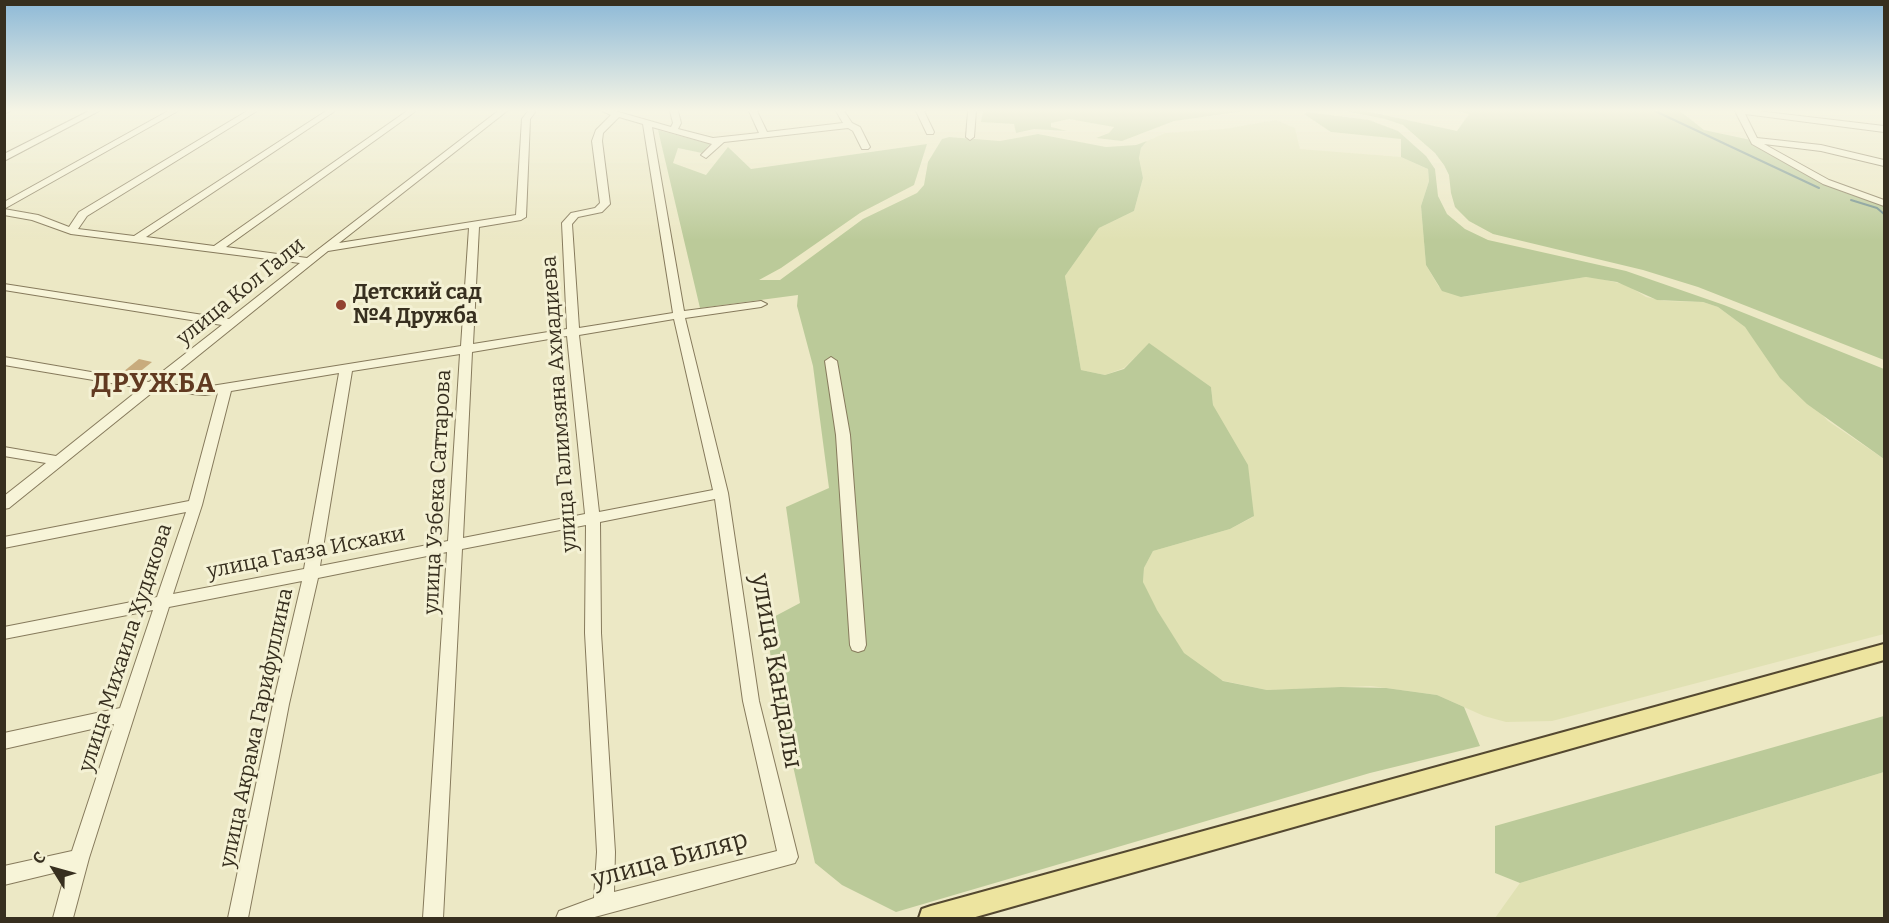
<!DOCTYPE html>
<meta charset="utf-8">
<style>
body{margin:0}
#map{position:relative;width:1889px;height:923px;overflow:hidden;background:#ece8c5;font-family:Bitter,serif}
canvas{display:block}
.frame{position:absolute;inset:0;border:6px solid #372f1f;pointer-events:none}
.north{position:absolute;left:24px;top:839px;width:60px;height:60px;-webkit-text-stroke:4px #f4f1d4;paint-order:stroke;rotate:307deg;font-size:16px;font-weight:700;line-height:24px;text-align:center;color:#372f1f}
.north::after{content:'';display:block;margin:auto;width:21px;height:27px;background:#372f1f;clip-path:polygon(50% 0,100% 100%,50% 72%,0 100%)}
</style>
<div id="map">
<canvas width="1889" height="923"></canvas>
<div class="frame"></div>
<div class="north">С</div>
</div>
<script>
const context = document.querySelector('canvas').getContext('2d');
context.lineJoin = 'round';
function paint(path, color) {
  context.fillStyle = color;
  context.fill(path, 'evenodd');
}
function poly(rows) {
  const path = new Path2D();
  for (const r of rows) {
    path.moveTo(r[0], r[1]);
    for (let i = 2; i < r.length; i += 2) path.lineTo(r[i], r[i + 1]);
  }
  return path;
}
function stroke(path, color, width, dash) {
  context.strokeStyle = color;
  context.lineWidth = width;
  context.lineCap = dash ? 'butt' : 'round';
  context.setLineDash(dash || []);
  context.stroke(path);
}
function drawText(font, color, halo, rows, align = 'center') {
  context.font = font + ' Bitter,serif';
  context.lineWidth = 6;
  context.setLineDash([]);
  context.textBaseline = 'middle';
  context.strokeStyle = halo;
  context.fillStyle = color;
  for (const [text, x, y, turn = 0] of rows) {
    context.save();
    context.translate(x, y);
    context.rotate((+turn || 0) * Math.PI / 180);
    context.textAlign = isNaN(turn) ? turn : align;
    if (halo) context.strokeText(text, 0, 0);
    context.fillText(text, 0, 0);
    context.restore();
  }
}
const farmland = poly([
 [1276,120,1295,128,1300,149,1401,157,1428,169,1429,181,1421,206,1426,265,1439,287,1462,297,1586,277,1597,278,1627,285,1646,297,1665,301,1703,302,1718,307,1745,327,1761,348,1828,421,1884,459,1884,634,1552,721,1506,722,1484,716,1437,695,1371,686,1267,690,1215,679,1183,653,1149,597,1143,582,1144,568,1153,551,1230,529,1253,517,1213,405,1211,387,1149,344,1124,368,1105,375,1081,370,1065,276,1099,228,1134,211,1143,178,1139,158,1141,148,1147,141,1165,133,1224,129],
 [1884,772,1884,918,1495,918,1520,883]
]);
const green = poly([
 [983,111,1245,111,1174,121,1122,141,1096,138,1109,133,1114,127,1069,119,1051,123,1051,127,1067,131,1034,129,1016,133,1014,124,981,122],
 [1345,111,1366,111,1457,131,1469,114,1455,111,1680,111,1704,130,1751,140,1790,165,1843,192,1884,205,1884,360,1698,287,1643,270,1493,234,1469,221,1455,207,1451,193,1449,175,1444,165,1435,153,1403,125,1385,119],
 [1307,112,1369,120,1398,131,1426,156,1435,169,1438,196,1447,214,1465,229,1488,240,1626,271,1724,305,1884,369,1884,459,1807,404,1780,378,1745,327,1718,307,1703,302,1657,300,1617,282,1586,277,1461,297,1442,291,1426,265,1421,206,1429,181,1428,169,1401,157,1401,139,1331,132,1304,114],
 [658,130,710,144,702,153,678,148,673,163,706,175,728,147,751,169,927,144,914,185,860,213,781,268,759,280,780,280,863,219,917,193,924,185,928,162,942,139,949,137,1000,141,1038,134,1106,147,1136,145,1147,141,1141,148,1139,158,1143,178,1134,211,1099,228,1065,276,1081,370,1105,375,1124,369,1149,343,1211,387,1213,405,1248,465,1254,516,1230,529,1153,551,1144,568,1143,582,1157,610,1184,653,1223,681,1267,690,1341,687,1386,688,1437,695,1464,707,1480,746,1370,773,896,912,842,885,815,863,774,682,766,621,800,603,786,507,829,488,813,366,797,306,798,295,700,308],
 [1884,716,1884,772,1520,883,1495,873,1495,826]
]);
const stream = poly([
 [1655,111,1819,188],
 [1851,200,1877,208,1884,214]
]);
const building = poly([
 [139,359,152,362,137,374,123,372]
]);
const minor = poly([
 [4,111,10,111,4,114,4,111],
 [89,111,99,111,4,161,4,154,89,111],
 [168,111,178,111,4,209,4,202,168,111],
 [247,111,257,111,87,216,78,229,134,236,326,111,335,111,146,237,214,246,407,111,416,111,226,247,307,258,498,111,507,111,339,243,516,215,522,119,528,111,536,111,530,119,526,217,521,220,479,227,473,344,567,329,562,223,571,213,595,208,600,203,592,141,596,130,611,115,602,111,615,111,671,127,673,123,670,111,678,111,681,123,678,129,713,138,759,133,749,111,757,111,767,132,843,123,836,111,844,111,852,123,860,127,870,147,868,149,862,149,853,131,848,128,724,142,706,158,701,155,712,144,652,127,684,311,761,301,767,304,761,307,685,318,728,493,759,701,798,857,795,863,591,918,556,918,559,911,594,898,597,852,585,633,586,525,462,549,443,918,423,918,447,552,318,578,289,704,248,918,228,918,273,704,302,581,169,607,89,858,73,918,53,918,66,870,4,885,4,866,72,851,114,724,4,749,4,733,120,708,153,610,4,639,4,627,157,597,186,512,4,548,4,537,189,501,218,393,205,395,154,391,9,508,4,509,4,496,46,463,4,456,4,447,56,456,141,388,4,365,4,357,149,382,222,325,4,290,4,284,229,319,300,263,71,234,32,220,4,215,4,209,38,215,69,227,79,212,247,111],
 [619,117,643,124,673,313,579,328,572,224,578,217,602,212,610,204,602,141,603,133,619,117],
 [469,228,461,346,205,387,163,384,328,251,469,228],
 [674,319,713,490,599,512,579,335,674,319],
 [567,336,585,514,463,538,472,352,567,336],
 [460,354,448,541,320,566,352,371,460,354],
 [339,373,304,569,173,594,202,505,231,391,339,373],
 [715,499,743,701,777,851,614,892,615,852,601,633,600,522,715,499],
 [916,111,924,111,934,132,933,134,927,134,916,111],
 [968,111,976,111,974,137,970,140,966,137,968,111],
 [1735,111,1758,111,1884,126,1884,132,1745,114,1757,138,1821,145,1884,160,1884,166,1821,151,1764,144,1829,180,1884,200,1884,206,1823,184,1752,144,1735,111],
 [831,357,837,361,850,435,866,645,864,650,858,652,852,650,850,645,836,435,825,361,831,357]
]);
const major = poly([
 [1884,644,1884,660,972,918,919,918,922,909,931,906,1884,644]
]);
const markers = [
 [341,305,6,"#92412f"]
];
const streetNames = [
 ["улица Кол Гали",241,292,-39],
 ["улица Галимзяна Ахмадиева",560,404,-94],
 ["улица Узбека Саттарова",438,492,-87],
 ["улица Гаяза Исхаки",306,553,-11],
 ["улица Михаила Худякова",126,648,-72],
 ["улица Акрама Гарифуллина",257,728,-78]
];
const poiNames = [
 ["Детский сад",353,293],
 ["№4 Дружба",353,317]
];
const nearStreetnames = [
 ["улица Кандалы",776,671,80],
 ["улица Биляр",670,860,-15]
];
const districtNames = [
 ["ДРУЖБА",154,384]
];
paint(farmland, '#e0e1b3');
paint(green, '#bbca99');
stroke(stream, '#6e8d8c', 2);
paint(building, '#c8ab7d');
stroke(minor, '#867a5c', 2);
stroke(major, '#544830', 4);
paint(minor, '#f7f4d8');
paint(major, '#ede49f');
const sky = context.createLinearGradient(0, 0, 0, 240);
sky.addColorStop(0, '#8db9d7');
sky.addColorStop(0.46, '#f6f5e5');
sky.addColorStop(1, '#f6f5e500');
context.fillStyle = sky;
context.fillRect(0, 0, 1889, 240);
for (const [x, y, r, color] of markers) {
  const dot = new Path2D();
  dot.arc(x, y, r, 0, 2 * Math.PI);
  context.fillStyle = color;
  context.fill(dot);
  stroke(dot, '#f4f1d4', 2);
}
drawText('21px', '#372f1f', '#f4f1d4', streetNames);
drawText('bold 21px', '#372f1f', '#f4f1d4', poiNames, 'left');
drawText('26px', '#372f1f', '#f4f1d4', nearStreetnames);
context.letterSpacing = '1.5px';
drawText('bold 27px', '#613a21', '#f4f1d4', districtNames);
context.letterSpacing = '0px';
</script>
